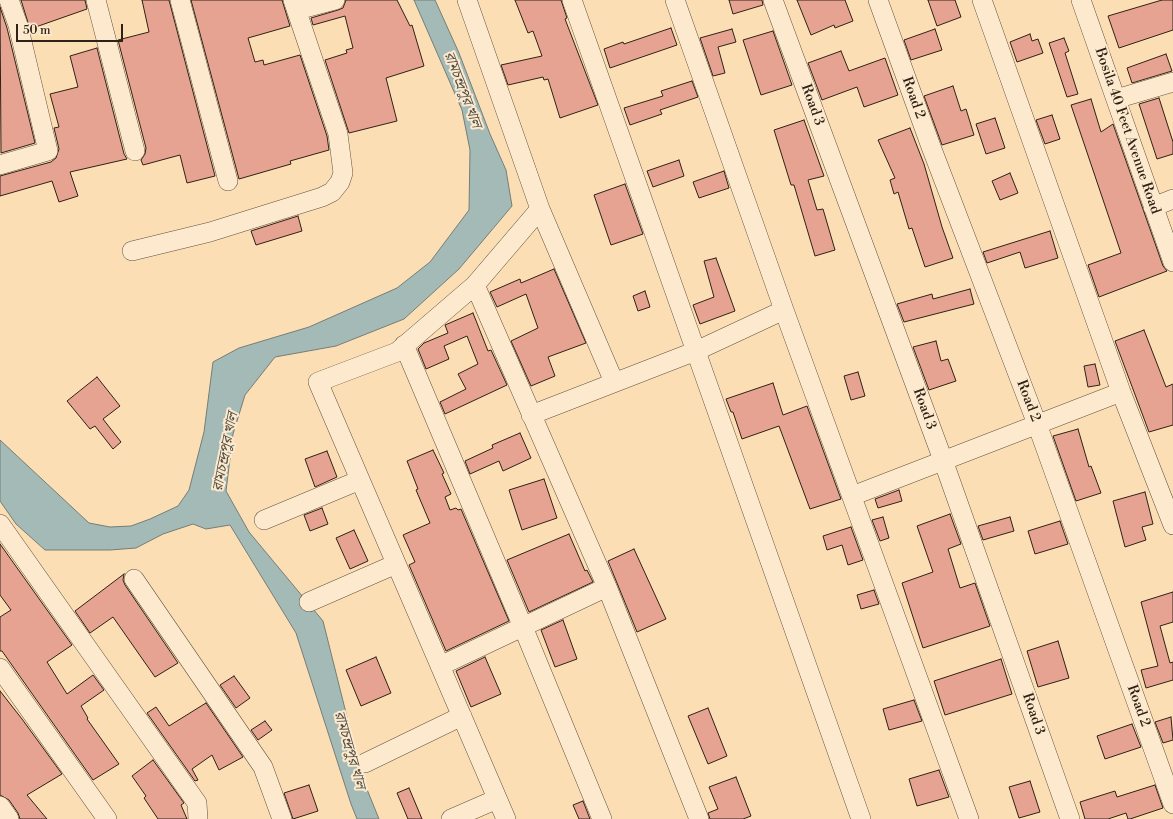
<!DOCTYPE html>
<meta charset="utf-8">
<style>
body{margin:0}
#map{position:relative;width:1173px;height:819px;overflow:hidden;background:#fcdeb4;font-family:"Libre Bodoni",serif}
canvas{display:block}
.scale{position:absolute;left:16px;top:24px;width:107px;height:18px;box-sizing:border-box;border:2px solid #2e2116;border-top:0;padding-left:5px;font-size:12px;line-height:14px;white-space:nowrap;color:#2e2116;-webkit-text-stroke:3px #fdeace;paint-order:stroke}
</style>
<div id="map">
<canvas width="1173" height="819"></canvas>
<div class="scale">50 m</div>
</div>
<script>
const context = document.querySelector('canvas').getContext('2d');
context.lineJoin = 'round';
function paint(path, color) {
  context.fillStyle = color;
  context.fill(path, 'evenodd');
}
function poly(rows) {
  const path = new Path2D();
  for (const r of rows) {
    path.moveTo(r[0], r[1]);
    for (let i = 2; i < r.length; i += 2) path.lineTo(r[i], r[i + 1]);
  }
  return path;
}
function stroke(path, color, width, dash) {
  context.strokeStyle = color;
  context.lineWidth = width;
  context.lineCap = dash ? 'butt' : 'round';
  context.setLineDash(dash || []);
  context.stroke(path);
}
function drawText(font, color, halo, rows, align = 'center') {
  context.font = font + ' "Libre Bodoni","Noto Serif Bengali",serif';
  context.lineWidth = 4;
  context.setLineDash([]);
  context.textBaseline = 'middle';
  context.strokeStyle = halo;
  context.fillStyle = color;
  for (const [text, x, y, turn = 0] of rows) {
    context.save();
    context.translate(x, y);
    context.rotate((+turn || 0) * Math.PI / 180);
    context.textAlign = isNaN(turn) ? turn : align;
    if (halo) context.strokeText(text, 0, 0);
    context.fillText(text, 0, 0);
    context.restore();
  }
}
const water = poly([
 [414,0,435,0,459,53,490,134,506,170,512,206,459,269,404,319,336,346,275,357,245,395,233,434,226,491,249,532,323,621,362,777,379,819,357,819,351,804,296,633,230,525,206,529,193,524,163,534,136,548,110,550,45,550,16,524,0,501,0,440,89,523,110,527,131,526,150,519,178,506,189,490,204,432,213,362,239,348,309,327,397,288,430,262,469,210,470,150,462,110,414,0]
]);
const building = poly([
 [21,0,85,0,87,9,30,29,21,0],
 [142,0,169,0,215,176,187,183,180,155,143,165,141,160,145,154,146,148,118,40,149,32,142,0],
 [191,0,282,0,290,26,248,38,255,62,263,60,264,65,300,55,327,136,329,150,290,161,291,164,239,179,191,0],
 [346,0,397,0,410,26,412,25,424,66,386,78,397,121,349,133,325,60,347,53,346,50,353,48,345,16,313,25,311,18,338,10,343,8,346,0],
 [515,0,561,0,567,18,565,19,598,105,560,118,548,79,544,80,543,77,508,85,501,65,542,56,533,31,528,33,515,0],
 [729,0,762,0,763,5,733,14,729,0],
 [797,0,845,0,853,21,835,28,834,25,811,35,797,0],
 [928,0,955,0,961,17,937,26,928,0],
 [1162,0,1173,0,1173,30,1119,48,1108,16,1162,0],
 [0,7,7,28,35,143,1,153,0,7],
 [671,28,677,45,610,68,604,49,623,42,624,44,671,28],
 [732,29,736,42,718,47,725,73,713,76,700,38,732,29],
 [935,29,942,50,911,60,904,40,935,29],
 [773,31,792,85,761,95,743,40,773,31],
 [1030,34,1032,41,1038,39,1043,53,1017,62,1010,42,1030,34],
 [1064,38,1069,51,1065,53,1078,94,1067,97,1049,43,1064,38],
 [97,48,124,154,127,159,70,172,78,196,59,202,52,181,0,196,0,176,51,162,56,158,59,149,54,128,59,127,50,94,78,87,70,56,97,48],
 [841,51,849,71,885,58,898,95,864,107,857,87,822,100,808,63,841,51],
 [1166,54,1172,71,1132,83,1127,68,1166,54],
 [692,81,698,97,660,110,662,114,630,125,624,108,663,96,661,91,692,81],
 [953,86,961,111,966,109,974,135,942,145,924,96,953,86],
 [1159,98,1173,142,1173,154,1157,159,1139,104,1159,98],
 [1091,99,1101,132,1113,124,1163,266,1167,271,1099,297,1088,265,1121,253,1071,105,1091,99],
 [1052,115,1060,139,1045,144,1036,120,1052,115],
 [995,118,1005,148,986,154,976,124,995,118],
 [804,120,824,176,808,180,817,210,823,209,835,250,815,256,794,185,791,185,774,130,804,120],
 [910,128,924,164,942,227,953,258,925,267,912,228,909,229,898,192,894,194,890,180,895,178,878,140,910,128],
 [679,160,684,176,653,187,647,171,679,160],
 [724,171,729,188,699,198,693,182,724,171],
 [1010,173,1018,193,1000,200,992,181,1010,173],
 [625,184,643,234,611,245,594,195,625,184],
 [298,216,302,231,256,245,251,231,298,216],
 [1050,231,1058,258,1025,268,1020,252,987,263,983,252,1050,231],
 [716,258,735,311,700,324,693,305,714,297,704,261,716,258],
 [554,269,586,343,548,357,555,376,531,386,511,341,538,328,526,294,497,307,490,292,520,279,521,283,554,269],
 [970,289,974,304,904,322,897,304,932,294,933,299,970,289],
 [645,291,650,307,638,311,633,296,645,291],
 [473,313,488,351,491,350,507,385,445,414,440,402,466,389,458,374,478,364,467,336,444,346,449,359,426,369,418,349,424,343,448,333,445,325,473,313],
 [1144,330,1166,387,1173,384,1173,425,1149,432,1115,341,1144,330],
 [936,341,941,361,948,359,956,381,929,390,913,347,936,341],
 [1095,364,1100,385,1088,387,1084,366,1095,364],
 [858,372,865,396,851,400,844,376,858,372],
 [97,377,120,406,103,419,121,442,113,449,95,426,90,429,67,401,97,377],
 [773,383,783,415,807,406,841,499,810,509,779,426,742,439,733,412,731,412,726,399,773,383],
 [1078,429,1089,467,1091,466,1101,493,1076,501,1053,436,1078,429],
 [520,433,531,458,503,471,499,461,470,474,465,461,493,448,492,445,520,433],
 [433,450,444,473,442,474,451,494,445,497,450,510,456,508,458,510,461,509,509,621,446,651,409,565,415,562,403,535,430,523,416,490,418,489,407,461,433,450],
 [327,451,337,477,315,487,305,459,327,451],
 [544,479,557,518,522,530,509,490,544,479],
 [899,490,902,501,878,508,875,499,899,490],
 [1145,492,1153,524,1142,527,1146,540,1125,547,1113,501,1145,492],
 [322,508,328,524,310,531,304,515,322,508],
 [950,514,961,544,948,549,960,588,975,583,990,626,923,648,902,583,933,572,917,526,950,514],
 [883,517,889,538,880,541,872,520,883,517],
 [1010,517,1014,531,983,540,978,526,1010,517],
 [1060,521,1068,544,1035,554,1028,531,1060,521],
 [851,527,863,560,848,565,842,545,827,550,823,536,851,527],
 [354,530,368,561,350,569,336,538,354,530],
 [569,534,585,571,587,570,593,582,529,612,507,560,569,534],
 [0,544,72,645,47,662,67,694,93,675,104,690,81,706,88,718,87,719,119,764,93,780,2,651,0,651,0,617,11,610,0,595,0,544],
 [634,549,666,619,637,632,608,561,634,549],
 [124,574,123,580,125,585,178,663,155,677,113,617,90,633,75,611,124,574],
 [874,590,879,604,861,609,857,595,874,590],
 [1173,592,1173,622,1160,626,1170,663,1173,662,1173,680,1146,688,1141,670,1158,666,1141,602,1173,592],
 [563,620,577,659,555,667,541,630,563,620],
 [1058,641,1069,678,1038,687,1027,651,1058,641],
 [376,657,391,693,361,706,346,670,376,657],
 [485,657,501,694,471,707,456,671,485,657],
 [1001,659,1012,694,945,715,934,681,1001,659],
 [234,676,250,698,236,708,220,685,234,676],
 [0,691,22,719,62,774,27,795,47,819,20,819,18,813,9,800,0,795,0,691],
 [914,700,922,721,889,730,883,709,914,700],
 [206,703,243,757,219,770,212,755,192,769,198,780,195,781,147,713,156,707,169,726,206,703],
 [708,708,727,756,708,764,688,716,708,708],
 [1171,717,1173,740,1163,743,1155,722,1171,717],
 [265,721,272,730,258,740,251,730,265,721],
 [1132,724,1141,747,1105,759,1097,736,1132,724],
 [153,760,184,803,181,805,187,819,158,819,144,798,146,796,132,776,153,760],
 [939,770,949,797,917,806,909,779,939,770],
 [736,777,751,816,743,819,710,819,708,813,718,809,709,787,736,777],
 [1030,781,1040,812,1019,818,1009,787,1030,781],
 [309,785,318,811,293,819,284,793,309,785],
 [1155,785,1163,808,1130,819,1128,819,1126,813,1108,819,1085,819,1080,802,1115,791,1117,797,1155,785],
 [409,788,422,819,408,819,397,793,409,788],
 [583,801,590,819,579,819,573,805,583,801]
]);
const minor = poly([
 [96,0,135,151],
 [180,0,228,181],
 [467,0,540,209,475,285,397,352,318,382,506,819],
 [572,0,861,819],
 [675,0,784,310,969,819],
 [773,0,943,460,1070,819],
 [878,0,930,144,1037,424,1173,804],
 [982,0,1121,392,1173,525],
 [1081,0,1173,262],
 [297,10,335,0],
 [1116,99,1173,82],
 [0,165,48,151,18,25,9,0],
 [1153,207,1173,199],
 [540,209,614,382],
 [132,251,210,232,322,197,332,192,340,182,343,173,338,134,293,0],
 [475,285,607,587,699,819],
 [404,345,523,627,602,819],
 [531,415,696,351,784,310],
 [852,496,1121,392],
 [264,520,360,480],
 [0,524,197,803,198,819],
 [134,579,263,767,282,819],
 [309,602,396,564],
 [440,666,607,587],
 [0,668,107,819],
 [365,763,462,716],
 [0,806,9,819],
 [451,819,497,799]
]);
const streetNames = [
 ["Road 2",913,98,70],
 ["Road 3",812,105,70],
 ["Bosila 40 Feet Avenue Road",1127,131,71],
 ["Road 2",1028,401,69],
 ["Road 3",924,409,70],
 ["Road 2",1138,706,70],
 ["Road 3",1033,714,71]
];
const waterNames = [
 ["রামচন্দ্রপুর খাল",462,90,69],
 ["রামচন্দ্রপুর খাল",226,452,-79],
 ["রামচন্দ্রপুর খাল",349,750,74]
];
paint(water, '#a3bab7');
stroke(water, '#747d77', 1);
paint(building, '#e6a391');
stroke(building, '#2e2116', 1);
stroke(minor, '#62503e', 20);
stroke(minor, '#fdeace', 19);
drawText('14px', '#2e2116', '#fdeace', streetNames);
drawText('italic 15px', '#514f46', '#fdeace', waterNames);
</script>
